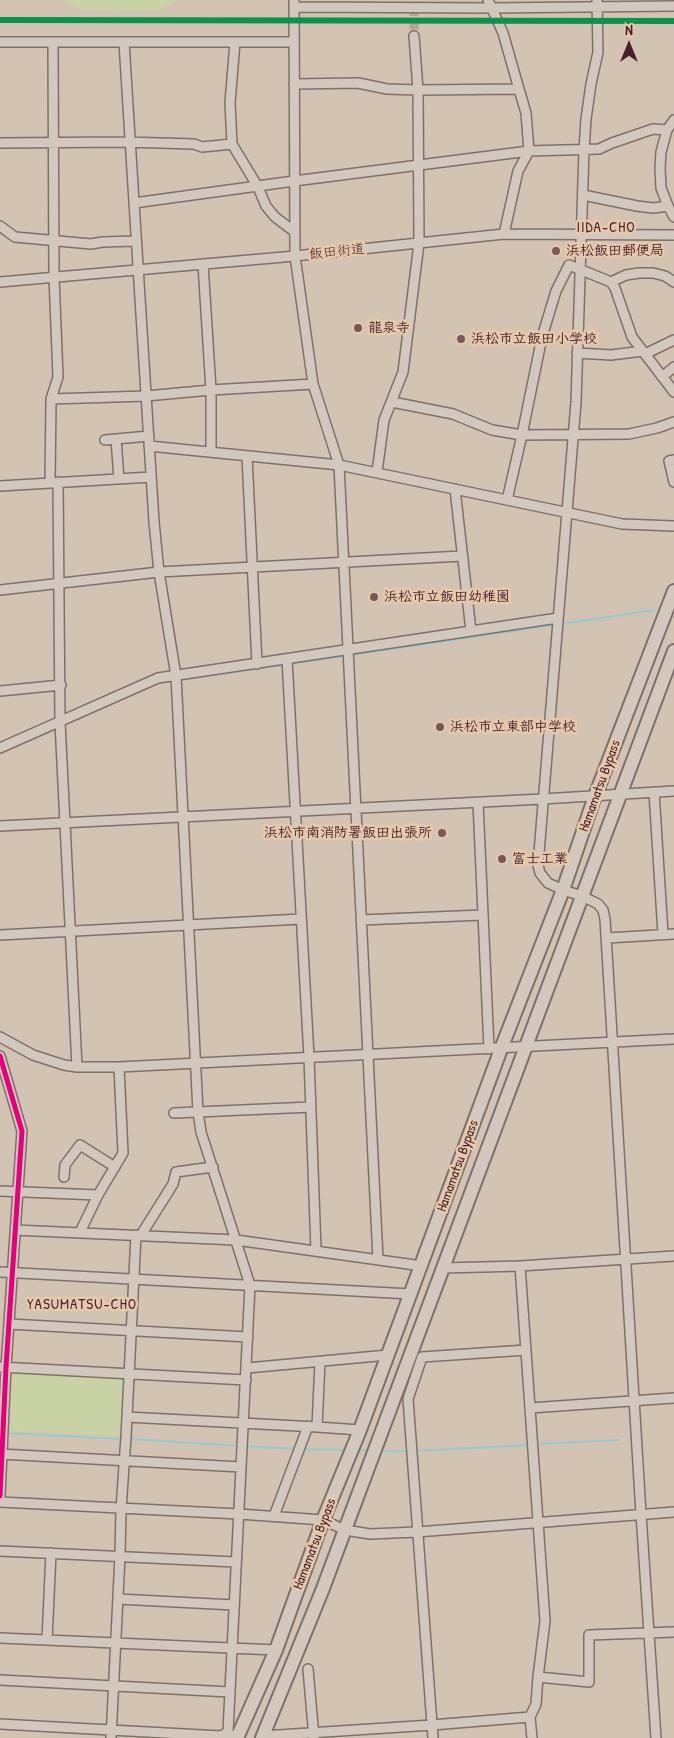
<!DOCTYPE html>
<meta charset="utf-8">
<style>
body{margin:0}
#map{position:relative;width:674px;height:1738px;overflow:hidden;background:#d3c3b2;font-family:"Patrick Hand",sans-serif}
canvas{display:block}
.north{position:absolute;left:604px;top:20px;width:50px;height:50px;-webkit-text-stroke:4px #e5c9ac;paint-order:stroke;rotate:0deg;font-size:14px;font-weight:700;line-height:20px;text-align:center;color:#4a1f2b}
.north::after{content:'';display:block;margin:auto;width:18px;height:22px;background:#4a1f2b;clip-path:polygon(50% 0,100% 100%,50% 72%,0 100%)}
</style>
<div id="map">
<canvas width="674" height="1738"></canvas>
<div class="north">N</div>
</div>
<script>
const context = document.querySelector('canvas').getContext('2d');
context.lineJoin = 'round';
function paint(path, color) {
  context.fillStyle = color;
  context.fill(path, 'evenodd');
}
function poly(rows) {
  const path = new Path2D();
  for (const r of rows) {
    path.moveTo(r[0], r[1]);
    for (let i = 2; i < r.length; i += 2) path.lineTo(r[i], r[i + 1]);
  }
  return path;
}
function stroke(path, color, width, dash) {
  context.strokeStyle = color;
  context.lineWidth = width;
  context.lineCap = dash ? 'butt' : 'round';
  context.setLineDash(dash || []);
  context.stroke(path);
}
function drawText(font, color, halo, rows, align = 'center') {
  context.font = font + ' "Patrick Hand","Klee One",sans-serif';
  context.lineWidth = 5;
  context.setLineDash([]);
  context.textBaseline = 'middle';
  context.strokeStyle = halo;
  context.fillStyle = color;
  for (const [text, x, y, turn = 0] of rows) {
    context.save();
    context.translate(x, y);
    context.rotate((+turn || 0) * Math.PI / 180);
    context.textAlign = isNaN(turn) ? turn : align;
    if (halo) context.strokeText(text, 0, 0);
    context.fillText(text, 0, 0);
    context.restore();
  }
}
const green = poly([
 [63,0,179,0,158,11,78,9],
 [12,1371,120,1378,123,1381,120,1436,9,1431,6,1427,9,1374]
]);
const stream = poly([
 [560,624,654,610],
 [352,655,555,625],
 [290,664,345,656],
 [179,680,283,665],
 [152,685,174,680],
 [5,1433,122,1439],
 [130,1439,240,1446],
 [537,1444,619,1440],
 [244,1446,297,1449],
 [302,1449,347,1450],
 [357,1450,370,1451],
 [379,1451,410,1451],
 [414,1451,529,1445]
]);
const minorTunnel = poly([
 [414,7,414,36]
]);
const minor = poly([
 [294,0,295,256,313,384,339,465,378,1259],
 [488,0,503,33,519,89,526,113,529,151,518,171,504,234],
 [597,0,598,52,591,84,586,119,584,150,576,402,538,865,540,873,548,883,563,890,582,896,598,904,603,910,605,919,641,1514,656,1738],
 [294,7,492,8,674,6],
 [0,42,294,42],
 [124,42,154,522,159,572,176,676,198,1112,201,1132,250,1285,228,1732,233,1738],
 [235,42,230,103,232,144,258,187,266,206,275,217,295,232],
 [294,84,358,83,387,89,418,90,519,89],
 [674,120,667,130,661,152,660,168,661,188,668,206,674,217],
 [0,143,126,142,194,144,202,147,232,144],
 [583,195,637,206,653,208,668,206],
 [134,203,294,181,529,151,599,149,612,143,653,129,667,130],
 [0,226,15,237,91,244,102,242,135,241],
 [203,264,211,390,211,452],
 [0,282,295,256,504,234,674,235],
 [611,282,626,275,639,273,653,273,665,276,674,282],
 [577,353,611,355,643,351],
 [645,354,674,340],
 [662,377,674,367],
 [51,399,146,396,211,390,313,384],
 [392,402,453,414,492,430,522,435,629,434,657,428,674,422],
 [116,439,119,479],
 [105,440,149,436],
 [149,446,339,465,622,524,674,526],
 [247,456,257,664],
 [674,460,669,461,674,482],
 [377,472,384,420,403,372,419,243,418,90,414,36],
 [58,482,60,722,77,1067],
 [50,483,51,399,58,377,54,277,53,42],
 [0,486,151,477],
 [455,489,471,631],
 [507,500,522,435,542,337,556,291,569,265,611,282,615,288,632,337,674,392],
 [0,590,159,572,462,556],
 [287,659,309,1057,316,1250],
 [0,691,61,685],
 [0,748,158,678,558,618],
 [654,792,663,934],
 [478,802,489,1049],
 [0,826,542,799,674,791],
 [361,920,483,915],
 [0,935,301,919],
 [607,938,674,934],
 [0,1037,33,1055,64,1065,77,1067,119,1067,674,1039],
 [0,1056,22,1131,6,1367,0,1496],
 [174,1113,311,1107],
 [64,1177,65,1165,80,1145,115,1167],
 [0,1191,98,1195],
 [15,1230,236,1240,422,1266],
 [80,1232,98,1195,123,1153,119,1067],
 [141,1235,173,1184,176,1172,213,1167],
 [520,1266,545,1621,538,1677,536,1704,530,1717,532,1738],
 [443,1268,520,1266,674,1256],
 [0,1272,411,1294],
 [9,1324,248,1337],
 [0,1367,246,1380],
 [247,1368,388,1355],
 [530,1408,674,1398],
 [127,1417,317,1427,360,1430],
 [317,1427,320,1362],
 [0,1454,241,1467],
 [0,1502,239,1514,323,1520,345,1530,370,1534,417,1532,674,1512],
 [274,1516,308,1426],
 [0,1551,236,1562],
 [118,1599,234,1605],
 [0,1638,276,1650],
 [47,1640,51,1553],
 [308,1669,314,1738],
 [538,1677,589,1682,589,1635,674,1632],
 [0,1680,230,1692],
 [0,1724,221,1736,228,1732],
 [263,1736,432,1725,530,1717],
 [111,1738,120,1556,121,1509,126,1437,136,1235],
 [433,1738,408,1399,422,1357,526,1350]
]);
const highway = poly([
 [237,1738,276,1650,323,1520,360,1430,501,1049,563,890,595,796,674,591],
 [262,1738,322,1591,674,651]
]);
const bus1 = poly([
 [0,1056,22,1131,6,1367,0,1496]
]);
const rail1 = poly([
 [0,20,674,21]
]);
const markers = [
 [556,251,5,"#7a585a"],
 [358,328,5,"#7a585a"],
 [461,339,5,"#7a585a"],
 [374,597,5,"#7a585a"],
 [440,727,5,"#7a585a"],
 [442,833,5,"#7a585a"],
 [502,859,5,"#7a585a"]
];
const poiNames = [
 ["浜松飯田郵便局",566,251],
 ["龍泉寺",368,328],
 ["浜松市立飯田小学校",471,339],
 ["浜松市立飯田幼稚園",384,597],
 ["浜松市立東部中学校",450,727],
 ["浜松市南消防署飯田出張所",432,833,"right"],
 ["富士工業",512,859]
];
const streetNames = [
 ["飯田街道",337,252,-6],
 ["Hamamatsu Bypass",600,786,-70],
 ["Hamamatsu Bypass",458,1166,-70],
 ["Hamamatsu Bypass",315,1544,-69]
];
const neighbourhoodNames = [
 ["IIDA-CHO",606,228],
 ["YASUMATSU-CHO",82,1305]
];
paint(green, '#c9d2a4');
stroke(stream, '#98cbcd', 2);
stroke(minorTunnel, '#b8a297', 9, [9, 4.5]);
stroke(minor, '#80706b', 12);
stroke(highway, '#80706b', 16);
stroke(minor, '#d2c8bd', 9);
stroke(highway, '#d2c8bd', 12);
stroke(bus1, '#e5007d', 5);
stroke(rail1, '#0b924b', 6);
for (const [x, y, r, color] of markers) {
  const dot = new Path2D();
  dot.arc(x, y, r, 0, 2 * Math.PI);
  context.fillStyle = color;
  context.fill(dot);
  stroke(dot, '#e5c9ac', 2);
}
drawText('bold 14px', '#4a1f2b', '#e5c9ac', poiNames, 'left');
drawText('14px', '#4a1f2b', '#e5c9ac', streetNames);
context.letterSpacing = '1px';
drawText('15px', '#4a1f2b', '#e5c9ac', neighbourhoodNames);
context.letterSpacing = '0px';
</script>
